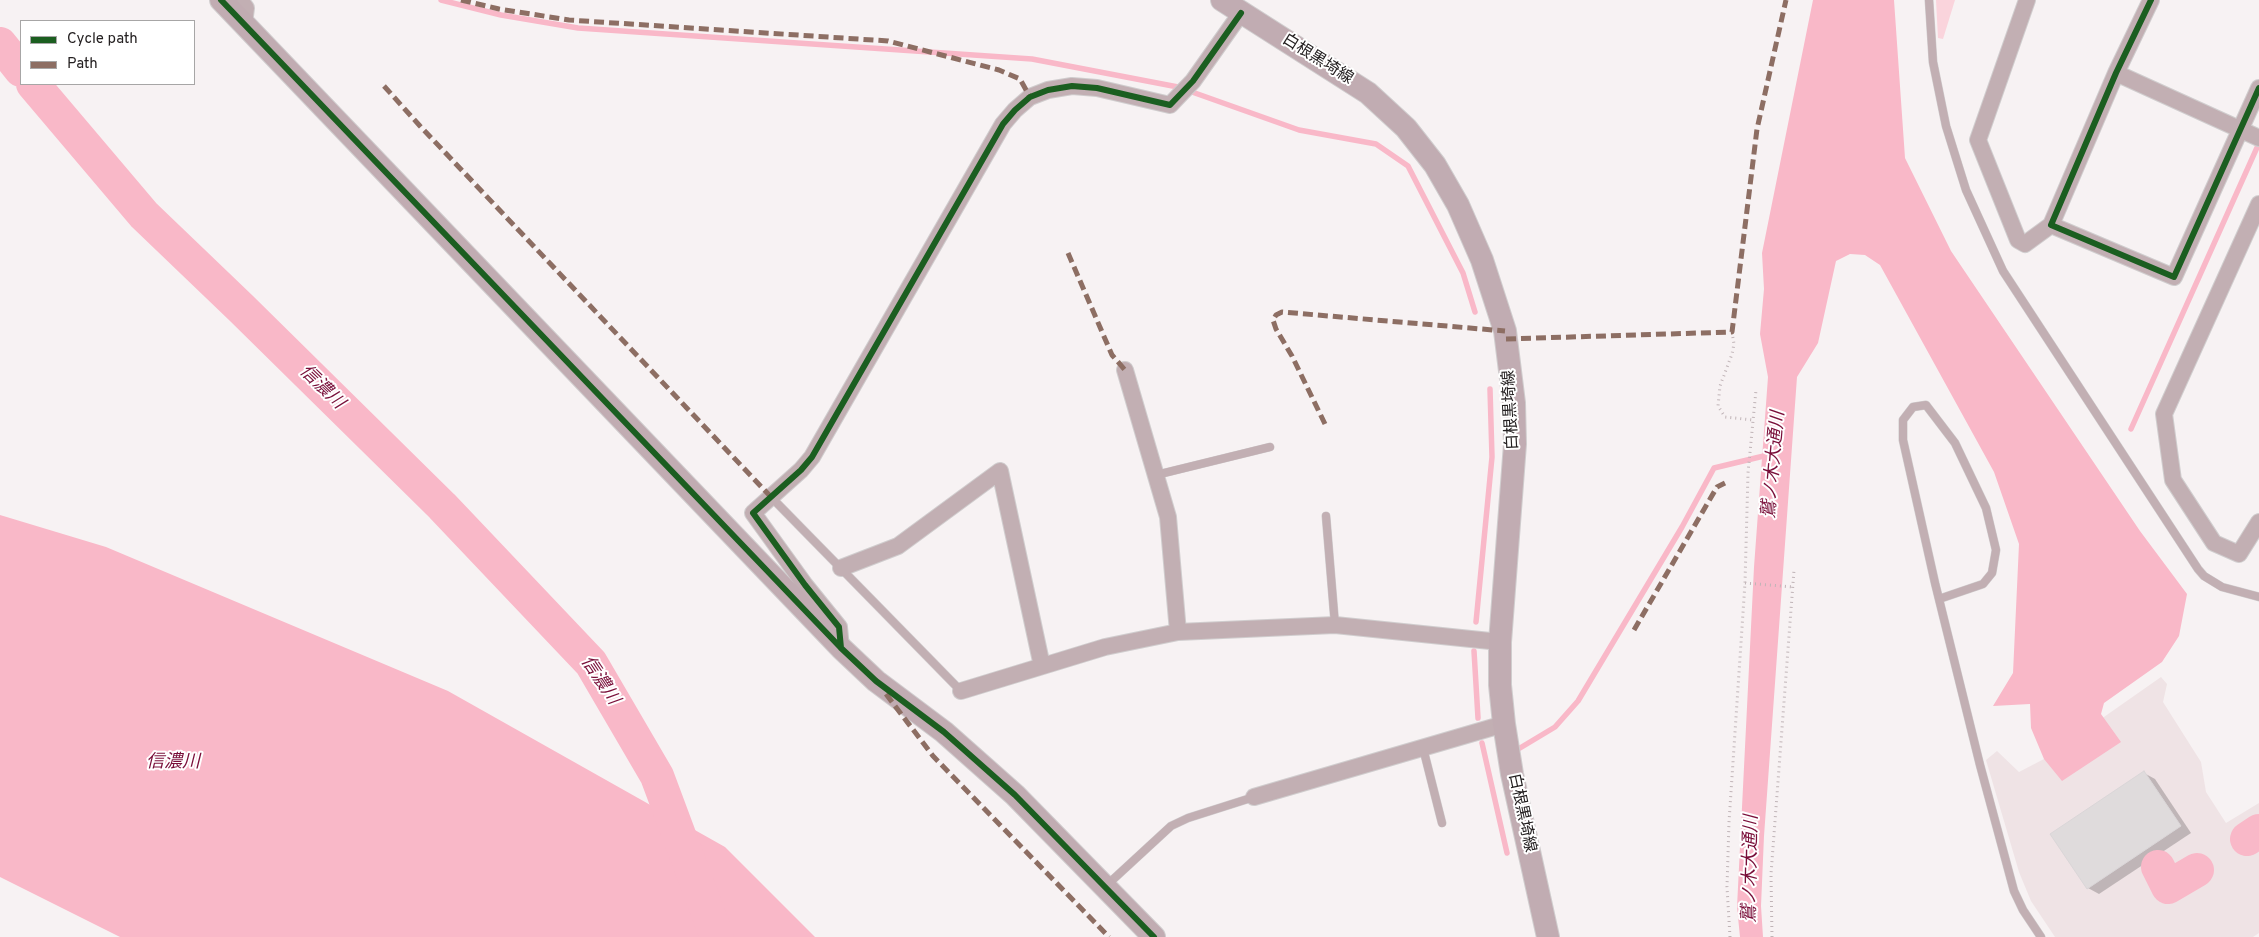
<!DOCTYPE html>
<meta charset="utf-8">
<style>
body{margin:0}
#map{position:relative;width:2259px;height:937px;overflow:hidden;background:#f7f2f3;font-family:Overpass,sans-serif}
canvas{display:block}
.legend{position:absolute;left:20px;top:20px;width:175px;height:65px;box-sizing:border-box;background:#fff;border:1px solid #a7a6a6;margin:0;padding:6px 9px;list-style:none;font-size:15px;color:#242021}
.legend li{display:flex;align-items:center;gap:10px;height:25px}
.legend b{width:25px;border:1px solid #a7a6a6}
</style>
<div id="map">
<canvas width="2259" height="937"></canvas>
<ul class="legend">
<li><b style="height:6px;background:#1b5e20"></b>Cycle path</li>
<li><b style="height:6px;background:#8d6e63"></b>Path</li>
</ul>
</div>
<script>
const context = document.querySelector('canvas').getContext('2d');
context.lineJoin = 'round';
function paint(path, color) {
  context.fillStyle = color;
  context.fill(path, 'evenodd');
}
function poly(rows) {
  const path = new Path2D();
  for (const r of rows) {
    path.moveTo(r[0], r[1]);
    for (let i = 2; i < r.length; i += 2) path.lineTo(r[i], r[i + 1]);
  }
  return path;
}
function stroke(path, color, width, dash) {
  context.strokeStyle = color;
  context.lineWidth = width;
  context.lineCap = dash ? 'butt' : 'round';
  context.setLineDash(dash || []);
  context.stroke(path);
}
function drawText(font, color, halo, rows, align = 'center') {
  context.font = font + ' Overpass,"Noto Sans JP",sans-serif';
  context.lineWidth = 4;
  context.setLineDash([]);
  context.textBaseline = 'middle';
  context.strokeStyle = halo;
  context.fillStyle = color;
  for (const [text, x, y, turn = 0] of rows) {
    context.save();
    context.translate(x, y);
    context.rotate((+turn || 0) * Math.PI / 180);
    context.textAlign = isNaN(turn) ? turn : align;
    if (halo) context.strokeText(text, 0, 0);
    context.fillText(text, 0, 0);
    context.restore();
  }
}
const built = poly([
 [2161,677,2167,684,2163,702,2201,762,2206,792,2226,823,2259,803,2259,933,2253,937,2055,937,2031,901,2019,872,1986,760,1997,751,2019,772,2044,759]
]);
const green = poly([
 [1936,0,1955,0,1943,39,1938,38]
]);
const water = poly([
 [1813,0,1894,0,1905,158,1951,251,2140,531,2187,594,2179,636,2162,662,2104,703,2101,714,2121,742,2062,781,2044,759,2031,728,2030,704,1993,706,2013,673,2019,544,1994,472,1880,265,1865,255,1850,254,1836,261,1818,343,1797,377,1764,836,1761,906,1763,937,1740,937,1737,907,1754,567,1768,377,1760,334,1764,289,1762,253],
 [0,515,106,547,448,691,725,847,815,937,120,937,0,877]
]);
const shadow = poly([
 [2144,773,2155,779,2191,833,2099,894,2088,888,2052,834]
]);
const stream = poly([
 [441,0,501,15,578,28,1032,59,1178,87,1299,130,1376,144,1408,166,1463,273,1475,312],
 [2131,429,2259,143],
 [1476,622,1492,457,1490,389],
 [1474,651,1478,718],
 [1482,743,1507,853],
 [1520,748,1555,727,1578,701,1682,527,1714,468,1768,455]
]);
const river = poly([
 [0,44,21,70],
 [33,84,144,215,241,308,442,506,591,663,657,776,717,937],
 [2247,839,2259,831],
 [2158,867,2168,887,2197,870]
]);
const building = poly([
 [2144,771,2181,826,2087,889,2050,834,2144,771]
]);
const path = poly([
 [1732,332,1734,344,1732,354,1720,386,1718,406,1725,417,1753,420],
 [1745,583,1793,587],
 [1730,937,1727,887,1729,822,1745,583,1748,473,1756,390],
 [1772,937,1771,874,1794,570]
]);
const lane = poly([
 [1929,0,1933,62,1946,126,1966,190,2003,271,2198,569,2204,576,2222,587,2259,597],
 [1156,475,1270,447],
 [771,497,961,691],
 [1326,516,1335,625],
 [1939,599,1983,584,1992,573,1996,550,1986,508,1955,443,1926,405,1913,407,1903,420,1903,440,1935,583,1980,765,2014,891,2023,910,2041,937],
 [1423,748,1442,823],
 [1107,885,1171,826,1188,818,1254,797]
]);
const street = poly([
 [240,0,246,8,244,24],
 [2027,0,1978,140,2018,240,2025,244,2051,225],
 [2151,0,2116,73,2051,225,2174,277,2259,88],
 [2116,73,2259,138],
 [2259,204,2164,414,2173,480,2214,543,2239,554,2259,522],
 [1125,370,1168,517,1178,632],
 [841,568,898,546,1000,471,1042,666],
 [841,648,839,627,805,585,753,513,801,470,812,457,1003,124,1015,110,1030,97,1048,90,1072,86,1097,88,1170,105,1193,81,1241,13],
 [961,691,1105,647,1178,632,1335,625,1500,642],
 [1254,797,1504,724]
]);
const secondary = poly([
 [221,0,841,648,876,681,944,732,1015,795,1154,937],
 [1222,0,1368,93,1406,128,1435,165,1458,205,1482,260,1505,331,1514,403,1515,444,1500,642,1500,685,1504,724,1512,774,1548,937]
]);
const quiet = poly([
 [461,0,499,9,569,20,888,41,999,70,1020,79,1030,97],
 [384,86,420,126,771,497],
 [1068,253,1112,355,1125,370],
 [1506,339,1732,332,1757,129,1786,0],
 [1325,424,1292,356,1276,329,1273,320,1276,315,1282,312,1505,331],
 [1634,630,1717,487,1725,483],
 [886,694,933,756,1109,937]
]);
const cycleway = poly([
 [221,0,841,648,876,681,944,732,1015,795,1154,937],
 [2151,0,2116,73,2051,225,2174,277,2259,88],
 [841,648,839,627,805,585,753,513,801,470,812,457,1003,124,1015,110,1030,97,1048,90,1072,86,1097,88,1170,105,1193,81,1241,13]
]);
const streetNames = [
 ["白根黒埼線",1317,60,32],
 ["白根黒埼線",1512,410,-93],
 ["白根黒埼線",1521,813,78]
];
const waterNames = [
 ["信濃川",321,388,44],
 ["鷲ノ木大通川",1775,465,-85],
 ["信濃川",599,681,56],
 ["信濃川",173,763],
 ["鷲ノ木大通川",1752,869,-89]
];
paint(built, '#efe3e5');
paint(green, '#fad4dc');
paint(water, '#f9b8c8');
paint(shadow, '#0003');
stroke(stream, '#f9b8c8', 5.5);
stroke(river, '#f9b8c8', 34);
paint(building, '#dfdbdc');
stroke(building, '#dad6d8', 1);
stroke(lane, '#d0cdce', 9);
stroke(street, '#d0cdce', 18);
stroke(secondary, '#d0cdce', 24);
stroke(path, '#c0b4b7', 3, [1, 4]);
stroke(lane, '#c2afb3', 8);
stroke(street, '#c2afb3', 16);
stroke(secondary, '#c1acb2', 22);
stroke(quiet, '#8d6e63', 5, [10, 5]);
stroke(cycleway, '#1b5e20', 6);
drawText('16px', '#242021', '#fff', streetNames);
drawText('italic 18px', '#790e39', '#fff', waterNames);
</script>
